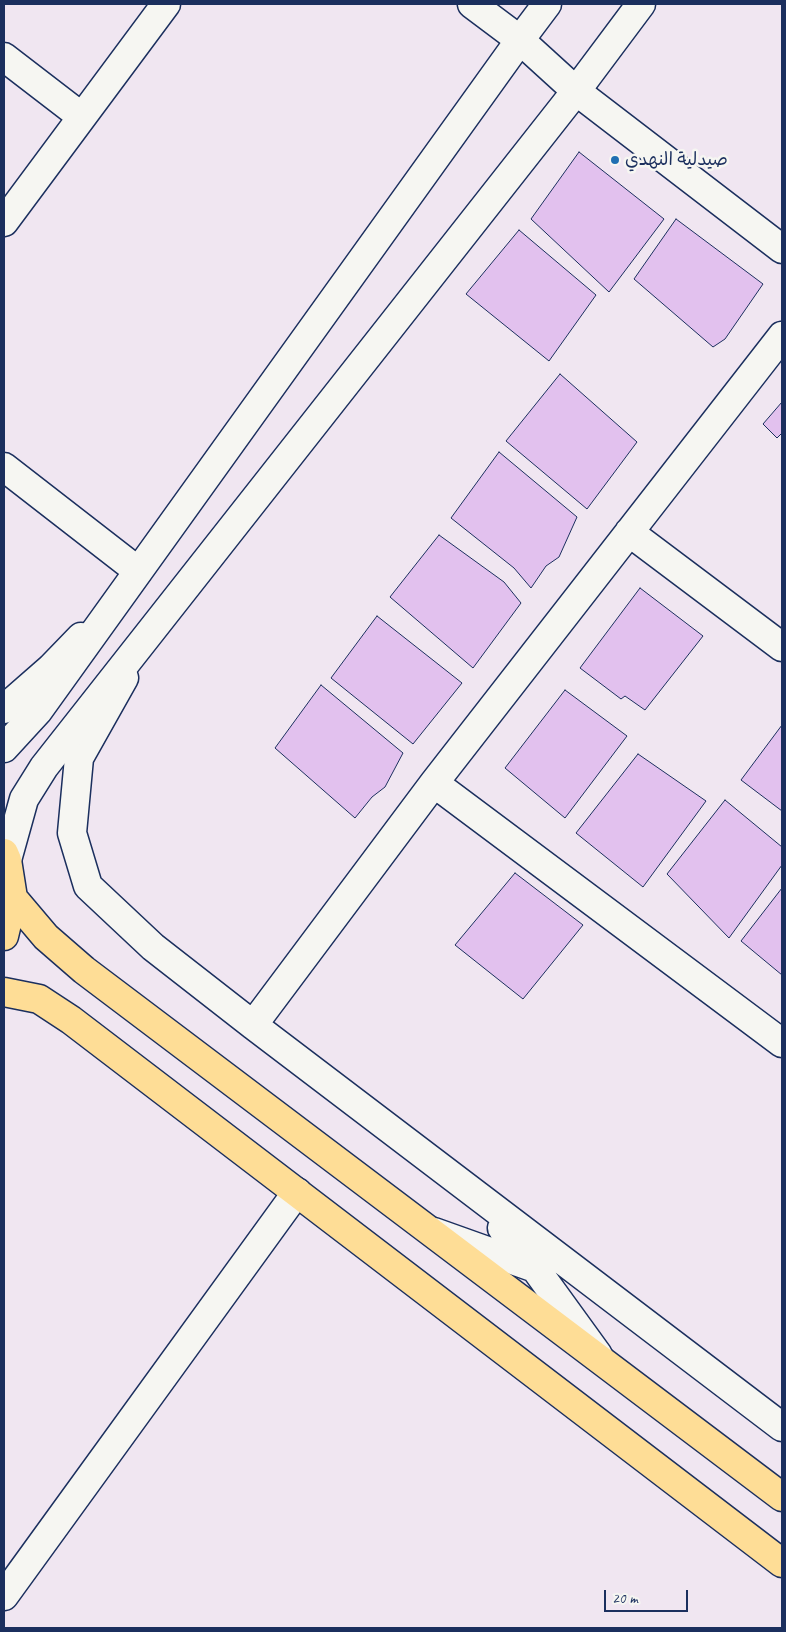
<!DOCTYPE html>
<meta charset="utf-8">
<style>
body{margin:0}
#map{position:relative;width:786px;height:1632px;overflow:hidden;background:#f0e6f1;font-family:Caveat,sans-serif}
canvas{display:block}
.frame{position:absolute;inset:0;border:5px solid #1b2f5e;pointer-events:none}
.scale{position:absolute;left:604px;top:1590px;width:84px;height:22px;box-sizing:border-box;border:2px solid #1b2f5e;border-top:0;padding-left:6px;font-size:15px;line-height:18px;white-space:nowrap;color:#1b2f5e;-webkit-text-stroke:4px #f6f6f2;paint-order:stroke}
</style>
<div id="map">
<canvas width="786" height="1632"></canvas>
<div class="frame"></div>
<div class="scale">20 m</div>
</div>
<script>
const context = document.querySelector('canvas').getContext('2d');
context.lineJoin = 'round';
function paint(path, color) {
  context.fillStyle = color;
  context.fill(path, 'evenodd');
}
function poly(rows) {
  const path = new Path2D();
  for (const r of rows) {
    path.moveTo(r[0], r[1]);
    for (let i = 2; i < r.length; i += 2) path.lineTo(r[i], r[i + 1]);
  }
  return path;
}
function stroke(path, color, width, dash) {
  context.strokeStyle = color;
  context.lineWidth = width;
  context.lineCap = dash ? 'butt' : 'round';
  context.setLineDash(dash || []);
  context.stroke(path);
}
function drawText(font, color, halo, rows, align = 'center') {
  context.font = font + ' Caveat,"Playpen Sans Arabic",sans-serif';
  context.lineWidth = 5;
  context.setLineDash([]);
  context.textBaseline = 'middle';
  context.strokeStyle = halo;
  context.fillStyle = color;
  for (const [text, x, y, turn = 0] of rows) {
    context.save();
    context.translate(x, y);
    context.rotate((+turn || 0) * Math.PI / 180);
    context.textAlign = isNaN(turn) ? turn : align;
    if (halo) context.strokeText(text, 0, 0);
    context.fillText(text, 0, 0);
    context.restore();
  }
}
const building = poly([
 [579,152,664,219,609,292,531,219,579,152],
 [676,219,763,284,725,339,713,347,634,279,676,219],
 [519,230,596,295,549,361,466,294,519,230],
 [560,374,637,442,587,509,506,441,560,374],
 [782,402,782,433,777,438,763,424,782,402],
 [499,452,577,517,559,557,546,566,531,588,514,568,451,518,499,452],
 [439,535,504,582,521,603,473,668,390,597,439,535],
 [640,588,703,636,645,710,625,696,621,699,580,668,640,588],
 [377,616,462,683,413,744,331,678,377,616],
 [321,685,403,753,385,787,372,797,355,818,275,748,321,685],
 [565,690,627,736,565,818,505,768,565,690],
 [782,725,782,811,741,780,782,725],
 [638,754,706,801,643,887,576,833,638,754],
 [725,800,782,847,782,865,729,938,667,874,725,800],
 [515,873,583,925,523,999,455,945,515,873],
 [782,888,782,975,741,941,782,888]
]);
const minor = poly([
 [472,4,520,40,576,91,782,249],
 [4,57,82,117],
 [4,222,166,4],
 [4,467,138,571],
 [629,532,782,647],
 [124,678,79,758,72,833,88,886,153,947,253,1025,782,1427],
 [4,709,51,668,81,637],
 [434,783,782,1043],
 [253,1025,434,783,782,336],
 [502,1228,535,1268,598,1355],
 [434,1232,535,1268],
 [4,1596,297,1192]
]);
const tertiary = poly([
 [4,748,38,711,520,40,547,4],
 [7,860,24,799,44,767,576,91,641,4]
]);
const primary = poly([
 [4,853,7,860,13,898,4,936],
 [13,898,46,937,84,970,782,1497],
 [4,992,39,999,71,1020,782,1563]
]);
const markers = [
 [615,160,5,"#1f6fb2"]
];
const poiNames = [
 ["صيدلية النهدي",625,160]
];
paint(building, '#e2c1ee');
stroke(building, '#1b2f5e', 1);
stroke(minor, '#1b2f5e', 31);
stroke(tertiary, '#1b2f5e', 31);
stroke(primary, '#1b2f5e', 31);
stroke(minor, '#f6f6f2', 28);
stroke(tertiary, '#f6f6f2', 28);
stroke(primary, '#fedd96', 28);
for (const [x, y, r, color] of markers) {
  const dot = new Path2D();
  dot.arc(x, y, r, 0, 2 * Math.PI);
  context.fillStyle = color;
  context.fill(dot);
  stroke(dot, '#f6f6f2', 2);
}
drawText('18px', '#1b2f5e', '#f6f6f2', poiNames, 'left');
</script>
